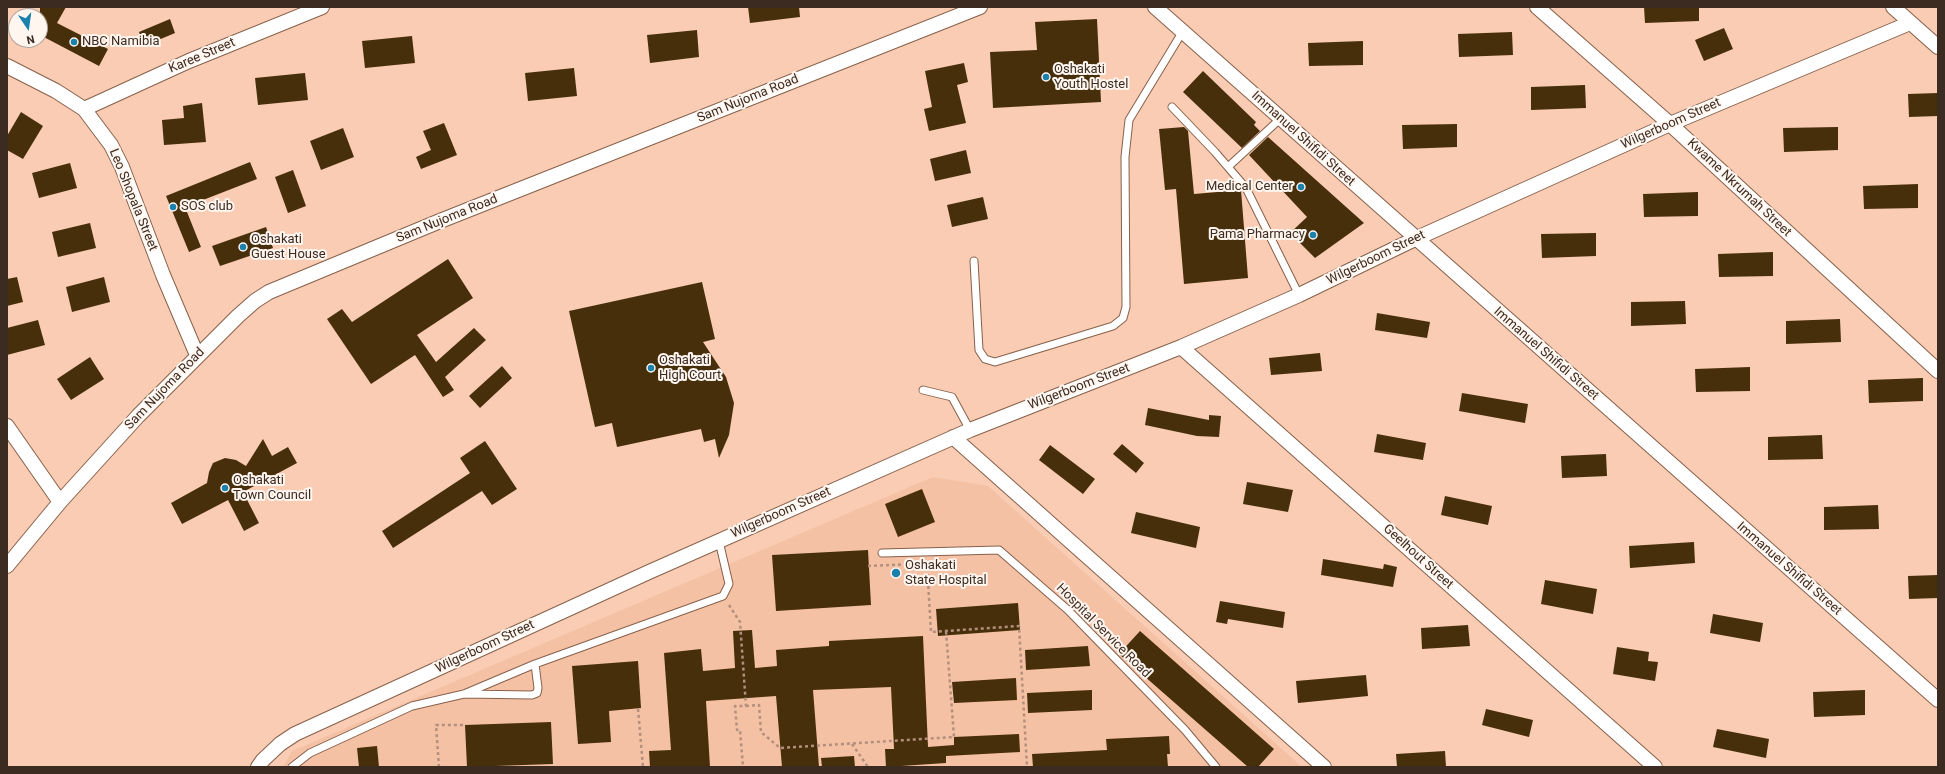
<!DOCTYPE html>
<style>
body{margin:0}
#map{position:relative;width:1945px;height:774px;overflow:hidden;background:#f9ccb3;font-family:Roboto,sans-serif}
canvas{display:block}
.frame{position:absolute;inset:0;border:8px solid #3c2b21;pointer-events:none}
.north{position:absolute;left:8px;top:8px;width:40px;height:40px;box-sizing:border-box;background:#fff6f0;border:1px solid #b1a59d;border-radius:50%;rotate:167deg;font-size:11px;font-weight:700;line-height:16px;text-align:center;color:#3c2b21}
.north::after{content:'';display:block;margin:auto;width:14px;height:18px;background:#1981ab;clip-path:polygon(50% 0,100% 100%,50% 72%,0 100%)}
</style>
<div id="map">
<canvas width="1945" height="774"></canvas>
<div class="frame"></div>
<div class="north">N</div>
</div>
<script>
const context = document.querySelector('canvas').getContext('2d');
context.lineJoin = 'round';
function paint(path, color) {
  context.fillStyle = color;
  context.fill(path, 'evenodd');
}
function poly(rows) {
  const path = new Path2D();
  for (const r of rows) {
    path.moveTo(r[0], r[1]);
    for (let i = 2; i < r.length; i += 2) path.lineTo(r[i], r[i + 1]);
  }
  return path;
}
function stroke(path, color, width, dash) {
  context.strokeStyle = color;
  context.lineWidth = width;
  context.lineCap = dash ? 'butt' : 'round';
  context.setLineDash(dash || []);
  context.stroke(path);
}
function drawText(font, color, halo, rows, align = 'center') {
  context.font = font + ' Roboto,sans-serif';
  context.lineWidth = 4;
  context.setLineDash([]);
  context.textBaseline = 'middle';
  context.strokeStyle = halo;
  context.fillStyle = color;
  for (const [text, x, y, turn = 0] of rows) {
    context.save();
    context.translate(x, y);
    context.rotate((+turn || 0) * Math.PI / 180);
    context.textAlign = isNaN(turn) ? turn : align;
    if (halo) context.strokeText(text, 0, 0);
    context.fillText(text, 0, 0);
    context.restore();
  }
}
const built = poly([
 [933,477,988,486,1302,767,283,767,292,751]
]);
const building = poly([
 [40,7,66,7,57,23,108,49,99,66,40,35],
 [748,7,799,7,800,17,750,23],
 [1644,7,1699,7,1699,21,1645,23],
 [170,19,175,33,144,46,139,32],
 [1097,19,1101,102,993,108,990,52,1037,50,1035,22],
 [1724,28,1733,49,1704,61,1695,40],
 [697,30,699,57,650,63,647,35],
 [1512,32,1513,55,1459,57,1458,34],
 [412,36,415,63,365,68,362,41],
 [1363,41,1363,65,1309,66,1308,43],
 [964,63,968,82,957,85,966,123,929,131,924,109,932,107,925,71],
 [574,68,577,96,528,101,525,73],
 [1203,71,1256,122,1254,125,1260,131,1242,148,1183,92],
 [305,73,308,100,258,105,255,78],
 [1585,85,1586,108,1531,110,1531,87],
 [1938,93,1938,116,1909,117,1908,94],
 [202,103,206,142,164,145,162,120,184,118,183,106],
 [21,112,43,126,23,159,7,150,7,136],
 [444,123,457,155,421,169,416,157,431,150,423,131],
 [1457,124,1457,147,1403,149,1402,125],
 [1184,127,1188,131,1194,194,1241,190,1248,278,1184,284,1176,189,1165,190,1159,129],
 [1838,127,1838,150,1784,152,1783,128],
 [343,128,354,157,321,170,310,141],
 [1268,137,1364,223,1315,258,1290,233,1307,217,1249,155],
 [966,150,971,173,935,181,930,159],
 [250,162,257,179,185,207,201,247,189,252,166,196],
 [70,163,77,188,39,198,32,173],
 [293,170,306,206,288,213,275,177],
 [1918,184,1918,208,1864,209,1863,186],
 [1698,192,1698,216,1644,217,1643,194],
 [983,197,988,219,952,227,947,205],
 [90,223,96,248,58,257,52,232],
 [266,227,273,248,220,266,212,246],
 [1596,233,1596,256,1542,258,1541,234],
 [1773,252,1773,276,1719,277,1718,254],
 [448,259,473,298,417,335,436,362,474,328,486,340,445,377,454,390,443,397,415,355,371,384,327,319,342,309,352,322],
 [17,277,23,302,7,306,7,279],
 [104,277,110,302,72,312,66,287],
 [702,282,715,339,703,342,726,377,734,403,729,435,719,458,715,439,704,442,701,429,617,447,612,423,595,427,569,311],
 [1685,301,1686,324,1631,326,1631,302],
 [1377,313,1430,322,1427,338,1375,330],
 [1840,319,1841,342,1786,344,1786,321],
 [38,320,45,345,7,355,7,328],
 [1320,353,1322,371,1271,375,1269,358],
 [90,357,104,379,71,400,57,379],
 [502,366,512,378,480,408,469,396],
 [1750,367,1750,391,1696,392,1695,369],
 [1923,378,1923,401,1869,403,1868,380],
 [1462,393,1528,404,1525,423,1459,411],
 [1148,408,1209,420,1209,415,1221,416,1219,437,1197,436,1145,425],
 [1377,434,1426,443,1423,460,1374,452],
 [1822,435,1823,459,1768,460,1768,437],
 [263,439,272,456,288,447,297,463,243,492,259,523,244,531,228,500,182,524,171,503,207,483,209,472,213,463,225,458,236,460,246,466],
 [485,441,517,489,492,505,482,491,393,548,382,531,470,473,460,458],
 [1122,444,1144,463,1136,473,1113,454],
 [1050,445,1095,479,1083,494,1039,460],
 [1606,454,1607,476,1562,478,1561,456],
 [1247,482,1293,490,1288,512,1243,504],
 [922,489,935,522,898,537,885,504],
 [1445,496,1492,506,1488,525,1441,515],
 [1878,505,1879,529,1824,530,1824,507],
 [1136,512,1200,527,1196,548,1131,533],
 [1694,542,1695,563,1630,568,1629,546],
 [868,550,871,605,776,611,772,555],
 [1323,559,1383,569,1384,564,1397,567,1393,587,1321,575],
 [1938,575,1938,598,1909,599,1908,576],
 [1545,580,1597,589,1593,614,1541,604],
 [1220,601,1285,612,1283,628,1228,619,1227,624,1216,622],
 [1018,603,1020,630,938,636,936,609],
 [1713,614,1763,623,1760,642,1710,633],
 [1468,625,1470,646,1422,649,1421,628],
 [752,630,755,668,777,666,776,650,829,646,829,641,923,636,928,747,954,745,954,737,1019,734,1020,752,946,756,946,763,886,767,885,749,894,749,891,687,813,690,819,767,782,767,776,696,706,701,710,767,650,767,649,751,671,750,664,653,701,649,703,671,735,668,733,631],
 [1140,631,1274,749,1258,767,1248,767,1119,654],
 [1088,646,1090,666,1026,670,1025,650],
 [1617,647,1649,652,1648,661,1658,662,1655,681,1613,674],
 [638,661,641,708,609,711,611,742,578,744,572,666],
 [1366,675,1368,696,1298,703,1296,681],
 [1016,678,1017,700,954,703,952,682],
 [1092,690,1092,710,1028,713,1027,693],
 [1865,690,1865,715,1814,717,1813,692],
 [1486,709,1533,720,1529,737,1482,725],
 [551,722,553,764,467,767,465,725],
 [1717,729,1769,739,1766,758,1713,747],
 [1169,736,1170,754,1167,754,1168,767,1033,767,1032,754,1107,750,1106,739],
 [377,746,379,767,359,767,357,748],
 [1445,751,1446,767,1397,767,1396,754],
 [854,756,855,767,822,767,821,758]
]);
const path = poly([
 [925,564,927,564,931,632,1019,626,1027,767],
 [868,566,914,564],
 [729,605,740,622,746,706,735,706,737,730,740,730,743,767],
 [746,706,759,705,761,732,780,748,954,737,946,631],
 [638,709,643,767],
 [852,744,868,767],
 [439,767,436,725,465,725]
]);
const lane = poly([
 [1172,107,1215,152,1246,188,1299,295],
 [1228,167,1280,119],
 [974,261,979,350,985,359,995,362,1113,326,1123,318,1126,307,1125,157,1129,120,1183,31],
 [923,390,952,397,970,430],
 [882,553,999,550,1068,610,1185,730,1216,767],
 [535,664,723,596,729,584,719,541],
 [292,767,310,753,412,706,464,694,535,664,538,688,537,693,532,695,464,694]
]);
const street = poly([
 [1155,7,1938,700],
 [1537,7,1670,124,1938,371],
 [1893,7,1938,47],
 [7,66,56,91,84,109,111,145,122,167,163,275,197,355],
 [84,109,189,61,322,7],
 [1181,347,1655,767],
 [7,426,60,502],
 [953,437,1324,767],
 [7,566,60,502,138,416,238,316,255,301,269,292,440,221,980,7],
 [258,767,263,760,280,744,295,734,649,572,970,430,1181,347,1299,295,1415,239,1670,124,1910,23]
]);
const markers = [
 [74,42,4,"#1981ab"],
 [1046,77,4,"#1981ab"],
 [1301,187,4,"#1981ab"],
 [173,207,4,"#1981ab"],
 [1313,235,4,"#1981ab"],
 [243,247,4,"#1981ab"],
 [651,368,4,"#1981ab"],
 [225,488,4,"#1981ab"],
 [896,573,5,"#1981ab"]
];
const poiNames = [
 ["NBC Namibia",82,42],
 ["Oshakati",1054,70],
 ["Youth Hostel",1054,85],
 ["Medical Center",1293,187,"right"],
 ["SOS club",181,207],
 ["Pama Pharmacy",1305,235,"right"],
 ["Oshakati",251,240],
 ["Guest House",251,255],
 ["Oshakati",659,361],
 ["High Court",659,376],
 ["Oshakati",233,481],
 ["Town Council",233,496],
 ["Oshakati",905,566],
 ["State Hospital",905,581]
];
const streetNames = [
 ["Karee Street",202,56,-23],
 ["Sam Nujoma Road",748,99,-22],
 ["Wilgerboom Street",1671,124,-24],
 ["Immanuel Shifidi Street",1303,139,42],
 ["Kwame Nkrumah Street",1739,188,43],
 ["Leo Shopala Street",133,200,68],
 ["Sam Nujoma Road",447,219,-22],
 ["Wilgerboom Street",1376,258,-26],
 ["Immanuel Shifidi Street",1546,354,41],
 ["Wilgerboom Street",1079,387,-21],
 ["Sam Nujoma Road",165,389,-46],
 ["Wilgerboom Street",781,513,-24],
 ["Geelhout Street",1418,557,42],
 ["Immanuel Shifidi Street",1789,569,41],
 ["Hospital Service Road",1103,631,45],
 ["Wilgerboom Street",485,647,-25]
];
paint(built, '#f5c1a4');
paint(building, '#482f0b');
stroke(lane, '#87604a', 9);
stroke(street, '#87604a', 16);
stroke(path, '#b3907d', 2.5, [3, 3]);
stroke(lane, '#fff', 7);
stroke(street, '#fff', 14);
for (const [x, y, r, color] of markers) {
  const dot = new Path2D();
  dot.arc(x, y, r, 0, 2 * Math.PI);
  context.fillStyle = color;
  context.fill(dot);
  stroke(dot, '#fff6f0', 1.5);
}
drawText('13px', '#3c2b21', '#fff6f0', poiNames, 'left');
drawText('13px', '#3c2b21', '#fff6f0', streetNames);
</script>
